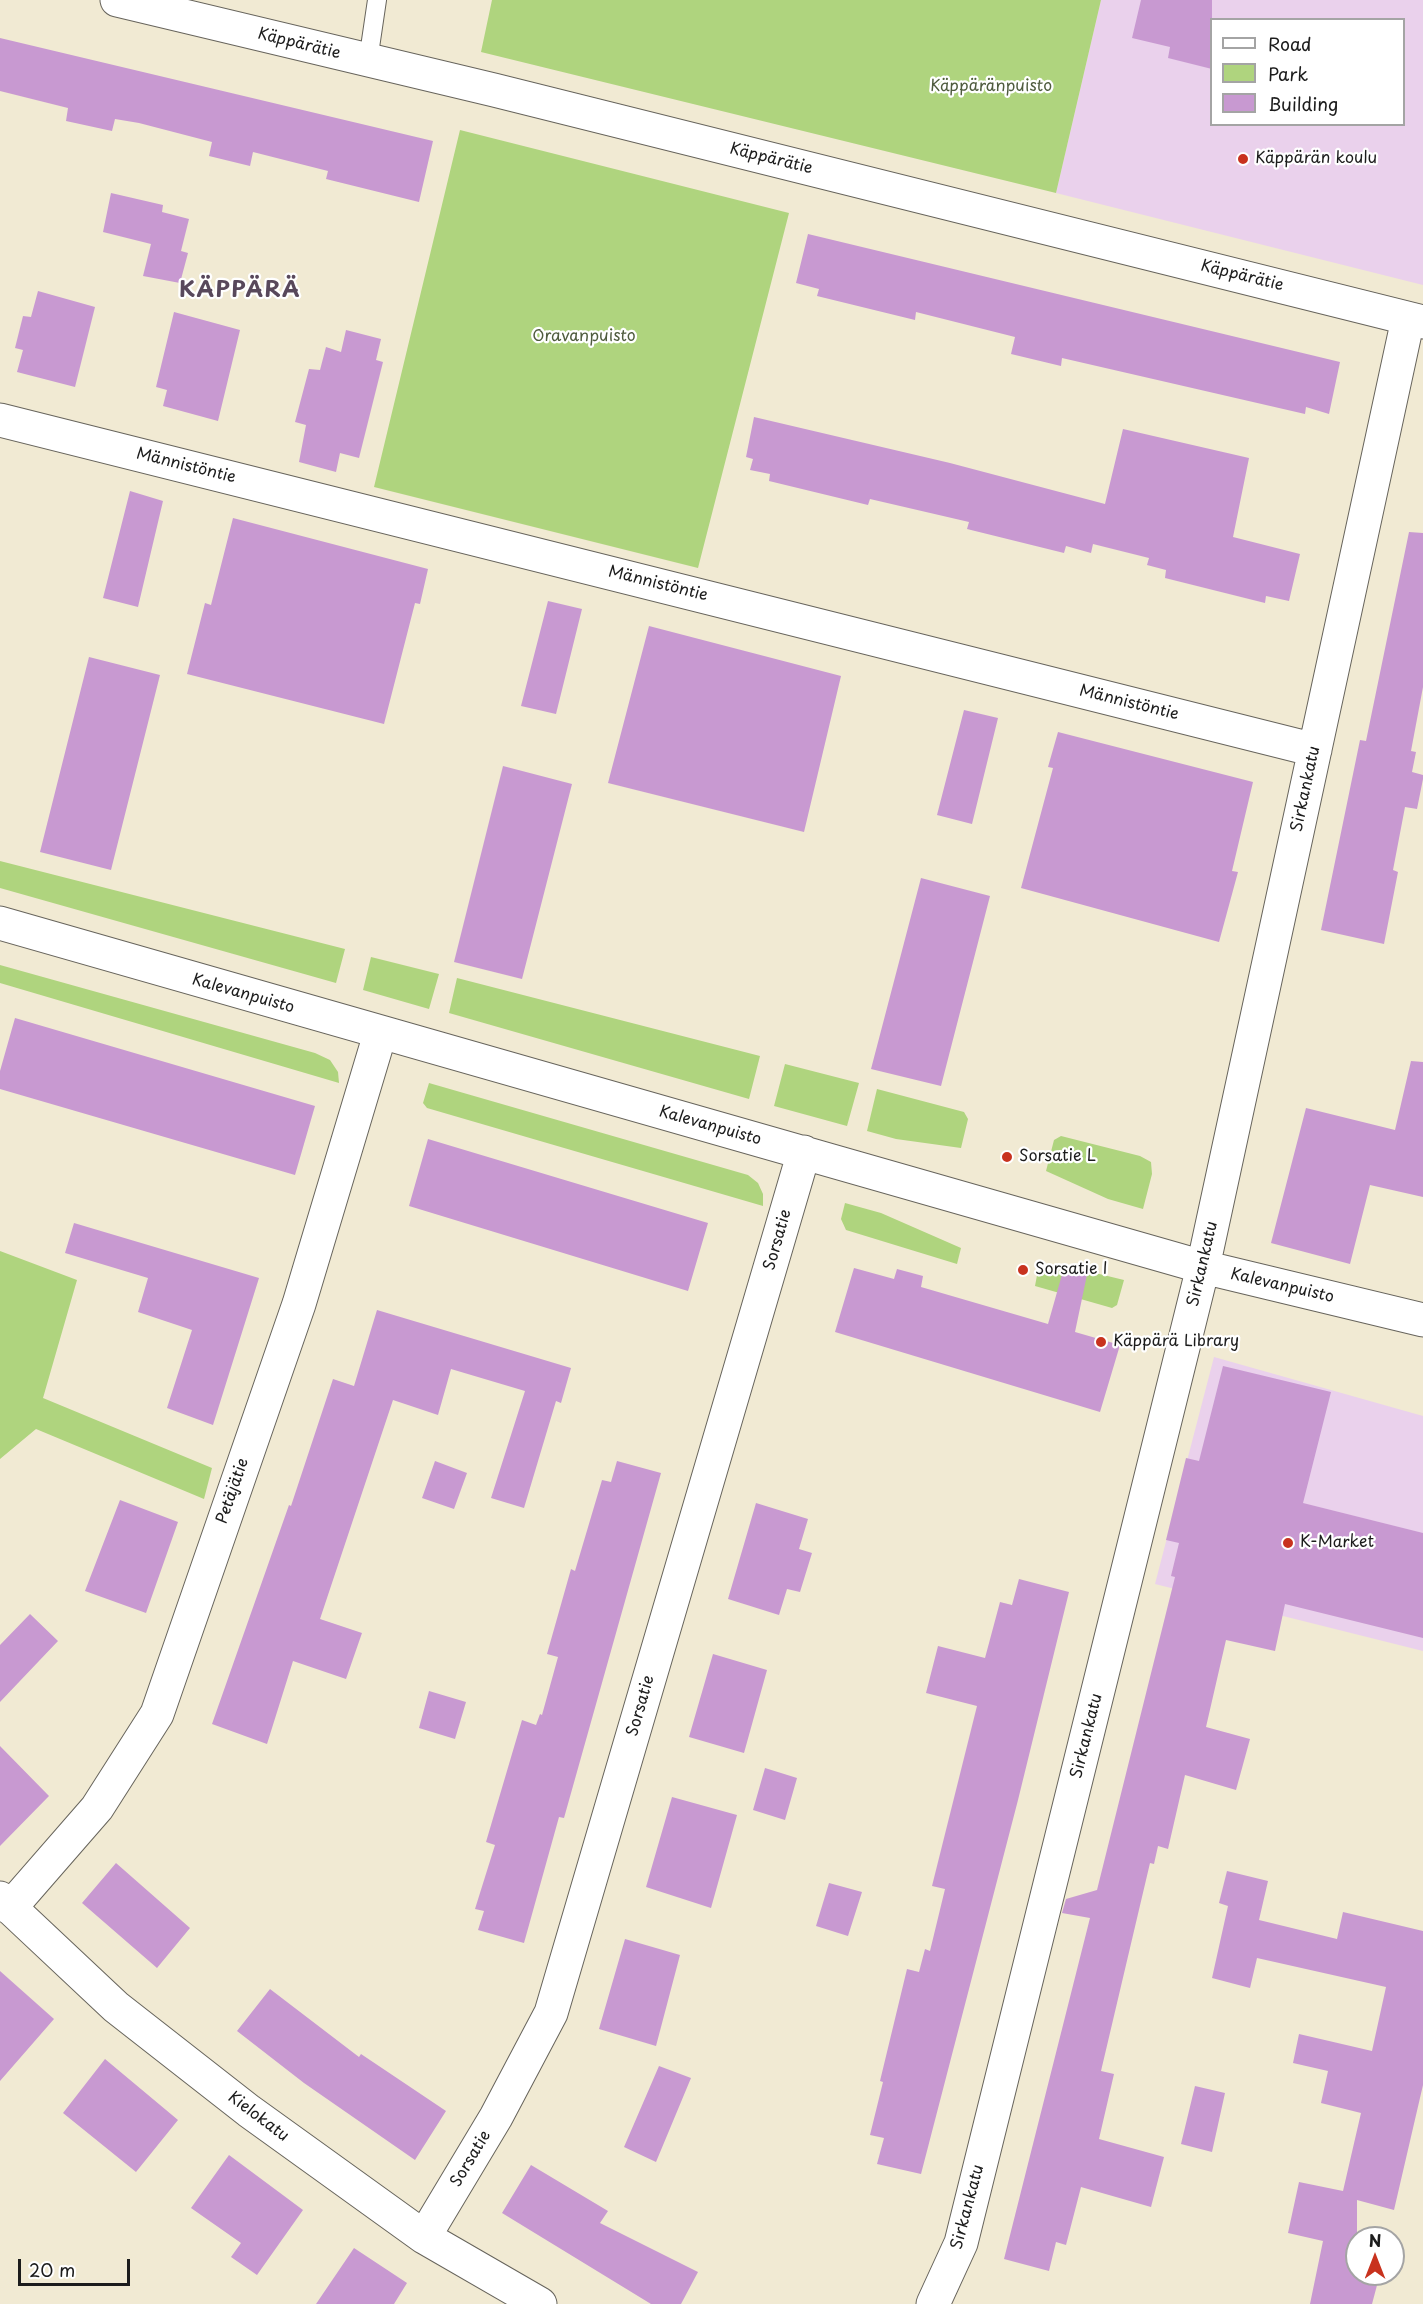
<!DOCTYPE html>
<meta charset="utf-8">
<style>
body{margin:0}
#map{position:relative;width:1423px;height:2304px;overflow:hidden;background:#f1ead3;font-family:"Playpen Sans",sans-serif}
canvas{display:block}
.legend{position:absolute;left:1210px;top:18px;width:195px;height:108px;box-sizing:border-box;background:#fff;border:2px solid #a4a4a4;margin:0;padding:8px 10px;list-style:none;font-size:18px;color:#1c1c1c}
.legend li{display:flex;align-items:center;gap:12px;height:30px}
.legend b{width:30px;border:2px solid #a4a4a4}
.north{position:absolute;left:1345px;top:2226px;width:60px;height:60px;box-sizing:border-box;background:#fff;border:2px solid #a4a4a4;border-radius:50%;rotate:0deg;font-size:16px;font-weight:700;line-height:24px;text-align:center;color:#1c1c1c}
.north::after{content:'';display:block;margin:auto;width:21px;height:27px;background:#c8321e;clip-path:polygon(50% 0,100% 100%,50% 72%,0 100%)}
.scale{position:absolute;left:18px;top:2259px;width:112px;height:27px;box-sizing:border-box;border:3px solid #1c1c1c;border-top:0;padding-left:8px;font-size:18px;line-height:21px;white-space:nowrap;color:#1c1c1c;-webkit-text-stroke:4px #fff;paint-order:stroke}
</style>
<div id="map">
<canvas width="1423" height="2304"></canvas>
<ul class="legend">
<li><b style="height:8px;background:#fff"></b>Road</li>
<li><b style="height:16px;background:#afd47e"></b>Park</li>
<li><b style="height:16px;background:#c899d1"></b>Building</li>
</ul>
<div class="north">N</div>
<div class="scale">20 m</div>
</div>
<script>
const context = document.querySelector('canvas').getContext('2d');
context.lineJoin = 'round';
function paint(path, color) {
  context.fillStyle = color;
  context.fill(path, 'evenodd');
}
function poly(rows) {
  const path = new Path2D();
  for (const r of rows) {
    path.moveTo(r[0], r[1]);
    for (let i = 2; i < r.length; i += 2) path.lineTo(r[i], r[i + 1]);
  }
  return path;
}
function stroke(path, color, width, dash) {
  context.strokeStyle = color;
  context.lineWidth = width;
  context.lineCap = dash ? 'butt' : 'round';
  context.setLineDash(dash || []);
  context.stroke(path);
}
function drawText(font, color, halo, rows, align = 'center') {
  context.font = font + ' "Playpen Sans",sans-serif';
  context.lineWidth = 4.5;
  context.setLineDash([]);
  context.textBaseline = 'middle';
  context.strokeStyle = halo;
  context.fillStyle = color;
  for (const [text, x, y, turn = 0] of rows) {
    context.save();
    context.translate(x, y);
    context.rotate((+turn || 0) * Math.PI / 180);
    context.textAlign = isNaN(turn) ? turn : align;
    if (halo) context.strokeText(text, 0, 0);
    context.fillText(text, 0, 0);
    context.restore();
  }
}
const built = poly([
 [1101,0,1423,0,1423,285,1056,193],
 [1212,20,1404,20,1404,124,1212,124],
 [1214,1357,1423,1416,1423,1651,1155,1584]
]);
const green = poly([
 [492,0,1101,0,1056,193,481,52],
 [460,130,789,213,698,568,374,487],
 [0,861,345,949,336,983,0,888],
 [371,957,439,974,429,1009,363,990],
 [0,965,315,1053,330,1060,338,1072,339,1083,0,983],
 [457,978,760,1056,749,1099,449,1013],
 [785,1064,859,1083,847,1126,774,1106],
 [429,1083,748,1175,758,1183,763,1194,763,1206,427,1108,423,1103],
 [877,1089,964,1112,968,1119,961,1148,896,1139,867,1131],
 [1061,1136,1140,1156,1151,1162,1152,1174,1143,1209,1108,1199,1046,1171,1054,1140],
 [845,1203,881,1213,961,1248,957,1264,846,1230,841,1219],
 [0,1251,77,1280,43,1398,212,1468,204,1499,36,1429,0,1459],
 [1038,1270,1087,1271,1124,1280,1117,1305,1112,1308,1035,1286]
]);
const building = poly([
 [1141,0,1212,0,1212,69,1168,58,1170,47,1132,38],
 [0,38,433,141,419,202,326,179,328,171,253,152,250,166,209,156,212,142,139,123,115,119,112,131,66,121,68,108,0,91],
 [111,193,163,205,162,212,189,219,181,251,188,253,180,283,143,276,151,244,103,232],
 [808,234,1340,362,1329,414,1306,407,1305,414,1062,358,1061,366,1011,354,1015,337,916,312,915,320,817,296,819,289,796,283],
 [38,291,95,307,75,387,17,372,23,350,15,348,23,316,31,317],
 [174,312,240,330,218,421,163,406,167,390,156,387],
 [346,330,381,339,376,360,383,362,359,458,340,453,336,472,299,462,306,425,295,422,309,369,320,370,326,347,341,352],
 [754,417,950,463,1105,504,1123,429,1249,458,1233,537,1300,554,1289,601,1266,596,1265,603,1165,578,1166,570,1147,565,1149,558,1093,544,1091,553,1066,546,1064,553,967,529,969,522,870,499,868,505,769,481,770,474,750,470,753,459,746,457],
 [130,491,163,501,138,607,103,598],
 [233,518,428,569,420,604,415,603,384,724,187,674,205,603,211,605],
 [1409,532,1423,533,1423,687,1411,751,1416,752,1412,772,1423,775,1423,779,1417,809,1405,807,1393,870,1398,872,1384,944,1321,930,1360,740,1366,741],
 [548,601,582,609,556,714,521,706],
 [649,626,841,676,804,832,608,783],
 [89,657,160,675,111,870,40,852],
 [964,710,998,718,972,824,937,815],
 [1058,732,1253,782,1232,871,1238,872,1219,942,1021,888,1053,768,1048,767],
 [503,766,572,784,522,979,454,962],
 [921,878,990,896,941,1086,871,1069],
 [15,1018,315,1106,295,1175,0,1089,0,1071],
 [1411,1061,1423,1062,1423,1197,1370,1185,1350,1264,1271,1243,1306,1108,1395,1130],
 [428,1139,708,1223,688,1291,409,1206],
 [74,1223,259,1278,213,1425,167,1408,192,1330,138,1312,148,1278,65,1253],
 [1065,1264,1088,1270,1075,1332,1120,1345,1100,1412,835,1332,854,1268,894,1279,897,1269,923,1276,921,1287,1048,1324],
 [377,1310,571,1368,561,1403,556,1401,524,1508,491,1498,525,1391,451,1369,438,1415,393,1400,320,1619,362,1633,346,1679,293,1661,267,1744,212,1724,289,1505,291,1506,333,1379,354,1386],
 [1223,1366,1331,1392,1303,1503,1423,1533,1423,1638,1285,1604,1275,1651,1226,1640,1206,1727,1250,1739,1236,1790,1185,1775,1168,1849,1158,1846,1154,1864,1150,1863,1101,2071,1114,2074,1099,2139,1164,2157,1151,2207,1081,2187,1066,2245,1056,2242,1049,2271,1004,2259,1090,1918,1062,1913,1066,1899,1097,1890,1175,1577,1171,1576,1179,1543,1166,1540,1186,1458,1199,1461],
 [435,1461,467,1473,454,1509,422,1498],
 [617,1461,661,1473,564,1818,559,1817,524,1943,478,1930,484,1911,475,1909,495,1845,486,1842,522,1720,536,1725,540,1714,542,1715,558,1657,547,1654,571,1569,575,1571,602,1480,611,1482],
 [120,1500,178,1522,146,1613,85,1591],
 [756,1503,808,1519,799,1549,812,1553,800,1592,787,1589,779,1615,728,1599],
 [1019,1579,1069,1592,1018,1800,921,2174,877,2164,884,2138,870,2135,883,2082,880,2081,907,1969,919,1972,925,1949,930,1951,945,1889,932,1886,977,1706,926,1693,938,1646,985,1658,1000,1602,1012,1605],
 [30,1614,58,1641,0,1702,0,1645],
 [713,1654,767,1670,744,1753,689,1737],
 [429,1691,466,1702,455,1739,419,1728],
 [0,1746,49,1796,0,1846],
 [765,1768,797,1778,785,1820,753,1810],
 [672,1797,737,1815,711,1908,646,1887],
 [116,1863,190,1928,157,1968,82,1903],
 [1227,1871,1268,1881,1259,1920,1337,1939,1343,1912,1423,1931,1423,2085,1394,2210,1357,2200,1357,2274,1380,2274,1372,2304,1310,2304,1323,2241,1288,2233,1299,2182,1343,2191,1361,2113,1321,2103,1328,2071,1293,2063,1299,2034,1372,2051,1386,1987,1257,1958,1250,1988,1212,1978,1228,1906,1219,1903],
 [829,1883,862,1892,848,1936,816,1926],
 [625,1939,680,1955,656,2046,599,2029],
 [0,1971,54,2019,0,2081],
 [270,1989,359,2057,361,2054,446,2111,415,2160,304,2083,237,2031],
 [105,2059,178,2120,136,2172,63,2113],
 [659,2066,691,2078,656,2162,624,2147],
 [1195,2086,1225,2093,1212,2152,1181,2144],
 [229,2155,303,2210,257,2275,231,2257,241,2243,191,2208],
 [531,2165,608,2211,600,2223,698,2272,681,2304,651,2304,502,2213],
 [354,2248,407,2283,394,2304,316,2304]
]);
const service = poly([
 [368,61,377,0]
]);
const minor = poly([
 [117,0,494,90,1423,322],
 [0,420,1315,750],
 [0,923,1203,1267,1423,1320],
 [0,1898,116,2007,249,2111,424,2237,540,2304],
 [10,1908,97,1808,157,1714,299,1304,380,1034],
 [424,2237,496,2117,551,2013,804,1152],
 [933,2304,961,2243,1203,1267,1408,319]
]);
const markers = [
 [1243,159,6,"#c8321e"],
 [1007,1157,6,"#c8321e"],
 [1023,1270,6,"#c8321e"],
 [1101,1342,6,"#c8321e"],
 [1288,1543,6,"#c8321e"]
];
const streetNames = [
 ["Käppärätie",299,44,14],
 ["Käppärätie",771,159,14],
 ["Käppärätie",1242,276,14],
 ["Männistöntie",186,466,14],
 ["Männistöntie",658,584,14],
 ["Männistöntie",1129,703,14],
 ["Sirkankatu",1306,789,-78],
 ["Kalevanpuisto",243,994,16],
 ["Kalevanpuisto",710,1126,16],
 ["Sorsatie",778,1240,-74],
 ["Sirkankatu",1203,1264,-77],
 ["Kalevanpuisto",1282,1286,13],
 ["Petäjätie",233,1491,-71],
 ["Sorsatie",641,1706,-74],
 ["Sirkankatu",1087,1736,-76],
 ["Kielokatu",258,2117,37],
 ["Sorsatie",471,2159,-59],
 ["Sirkankatu",968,2207,-75]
];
const parkNames = [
 ["Käppäränpuisto",991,87],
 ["Oravanpuisto",584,337]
];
const poiNames = [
 ["Käppärän koulu",1255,159],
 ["Sorsatie L",1019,1157],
 ["Sorsatie I",1035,1270],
 ["Käppärä Library",1113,1342],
 ["K-Market",1300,1543]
];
const districtNames = [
 ["KÄPPÄRÄ",240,291]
];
paint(built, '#ead1ec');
paint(green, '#afd47e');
paint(building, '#c899d1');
stroke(service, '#67645c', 20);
stroke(minor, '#67645c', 35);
stroke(service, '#fff', 18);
stroke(minor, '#fff', 33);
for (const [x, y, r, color] of markers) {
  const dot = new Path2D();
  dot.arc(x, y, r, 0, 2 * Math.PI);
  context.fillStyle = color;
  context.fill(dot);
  stroke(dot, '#fff', 2);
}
drawText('16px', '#1c1c1c', '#fff', streetNames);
drawText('16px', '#4f5c3e', '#fff', parkNames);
drawText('16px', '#1c1c1c', '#fff', poiNames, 'left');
context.letterSpacing = '1.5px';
drawText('bold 22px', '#58485b', '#fff', districtNames);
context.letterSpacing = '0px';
</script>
